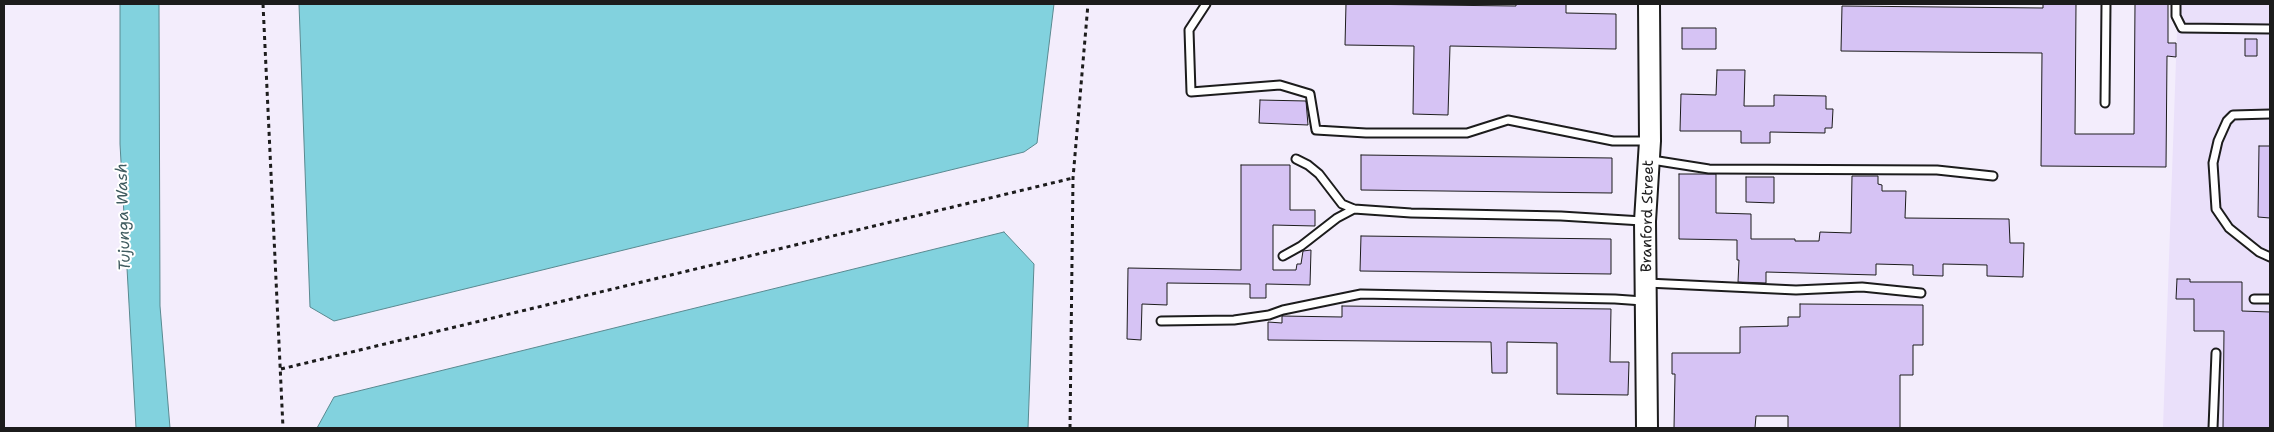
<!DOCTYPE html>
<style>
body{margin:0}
#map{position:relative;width:2274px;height:432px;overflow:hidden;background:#f3edfc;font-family:"Shantell Sans",sans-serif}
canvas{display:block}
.frame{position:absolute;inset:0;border:5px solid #1c1c1c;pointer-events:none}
</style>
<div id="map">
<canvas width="2274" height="432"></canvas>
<div class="frame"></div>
</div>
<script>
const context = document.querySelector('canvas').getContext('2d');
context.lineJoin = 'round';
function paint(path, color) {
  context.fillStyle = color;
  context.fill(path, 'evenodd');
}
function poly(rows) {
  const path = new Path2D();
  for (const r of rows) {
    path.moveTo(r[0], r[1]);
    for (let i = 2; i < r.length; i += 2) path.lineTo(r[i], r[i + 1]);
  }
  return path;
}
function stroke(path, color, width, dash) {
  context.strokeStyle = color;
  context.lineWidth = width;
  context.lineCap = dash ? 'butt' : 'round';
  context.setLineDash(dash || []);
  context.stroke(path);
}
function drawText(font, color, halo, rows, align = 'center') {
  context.font = font + ' "Shantell Sans",sans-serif';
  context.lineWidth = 4;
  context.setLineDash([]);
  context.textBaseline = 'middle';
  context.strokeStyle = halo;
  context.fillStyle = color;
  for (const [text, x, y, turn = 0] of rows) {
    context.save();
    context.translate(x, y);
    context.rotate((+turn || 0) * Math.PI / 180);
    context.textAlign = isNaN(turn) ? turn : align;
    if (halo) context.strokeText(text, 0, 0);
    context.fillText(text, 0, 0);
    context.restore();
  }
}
const built = poly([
 [2178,4,2270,4,2270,428,2163,428]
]);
const water = poly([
 [120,4,159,4,160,306,170,428,136,428,120,144,120,4],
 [299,4,1054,4,1037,143,1024,152,334,321,310,307,299,4],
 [1004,232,1034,264,1028,428,317,428,334,397,1004,232]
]);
const building = poly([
 [1346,4,1516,6,1516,4,1566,4,1566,13,1616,14,1616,49,1450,46,1448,115,1413,114,1414,46,1345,45,1346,4],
 [2043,4,2076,4,2075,134,2134,134,2135,4,2168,4,2168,43,2176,43,2176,57,2167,56,2166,167,2041,166,2042,53,1841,51,1842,6,2043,8,2043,4],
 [1682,28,1716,28,1716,49,1682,49,1682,28],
 [2245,39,2257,39,2257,56,2245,56,2245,39],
 [1717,70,1745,70,1744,106,1774,106,1774,95,1826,96,1826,109,1833,109,1832,128,1825,128,1825,133,1770,132,1770,143,1741,143,1741,131,1680,131,1681,94,1716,95,1717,70],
 [1260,100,1306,101,1308,125,1259,123,1260,100],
 [2259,146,2270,146,2270,218,2258,217,2259,146],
 [1361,155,1612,158,1612,193,1361,190,1361,155],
 [1241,165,1290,165,1290,210,1315,210,1315,226,1273,225,1273,270,1296,270,1297,264,1301,264,1303,251,1311,250,1310,285,1266,284,1266,298,1250,298,1250,284,1167,283,1167,305,1142,304,1141,340,1127,339,1128,268,1241,270,1241,165],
 [1679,174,1716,174,1716,213,1751,214,1751,239,1795,239,1795,241,1819,241,1820,232,1851,233,1852,176,1878,176,1878,184,1882,185,1882,191,1906,191,1905,218,2009,219,2010,243,2024,243,2023,277,1987,276,1987,265,1943,264,1943,276,1913,275,1913,265,1876,264,1876,275,1766,272,1766,283,1738,282,1739,260,1737,260,1737,240,1679,239,1679,174],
 [1746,177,1774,177,1774,203,1746,202,1746,177],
 [1361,236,1611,239,1611,274,1360,271,1361,236],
 [2177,279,2190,279,2190,282,2242,282,2242,311,2270,312,2270,428,2223,428,2224,331,2194,331,2194,299,2176,299,2177,279],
 [1800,304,1923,305,1923,345,1913,345,1913,375,1900,375,1900,428,1788,428,1788,416,1756,416,1755,428,1674,428,1675,374,1672,374,1672,353,1740,353,1740,327,1788,326,1788,317,1800,317,1800,304],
 [1342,306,1611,309,1610,362,1629,362,1628,395,1557,394,1557,343,1507,342,1507,373,1492,373,1491,342,1268,340,1268,322,1282,323,1282,316,1342,317,1342,306]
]);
const path = poly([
 [263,4,283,428],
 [281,369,1073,178],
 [1070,428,1073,178,1088,4]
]);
const lane = poly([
 [1206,4,1189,30,1191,92,1280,85,1310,94,1316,130,1366,133,1467,133,1508,120,1613,141,1647,141],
 [2176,4,2176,16,2182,28,2270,29],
 [2105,103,2106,4],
 [2270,114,2233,115,2227,121,2218,141,2213,163,2216,209,2229,228,2259,252,2270,257],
 [1296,159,1308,165,1319,174,1342,204,1354,209,1411,213,1561,216,1642,221],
 [1652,160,1709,169,1937,170,1993,176],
 [1283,256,1301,246,1337,218,1354,209],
 [1647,283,1796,290,1862,287,1921,293],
 [2254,299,2270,299],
 [1161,321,1234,320,1269,315,1283,310,1361,294,1615,299,1643,301],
 [2213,428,2216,353]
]);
const secondary = poly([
 [1647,428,1645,221,1650,141,1649,4]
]);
const streetNames = [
 ["Branford Street",1648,216,-89]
];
const waterNames = [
 ["Tujunga Wash",124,217,-92]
];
paint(built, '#eae0fa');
paint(water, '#82d2de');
stroke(water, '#598990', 1);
paint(building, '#d6c3f4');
stroke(building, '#1c1c1c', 1);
stroke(lane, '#1c1c1c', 11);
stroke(secondary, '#1c1c1c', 24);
stroke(path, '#1c1c1c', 3, [4, 4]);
stroke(lane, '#fff', 7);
stroke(secondary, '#fff', 20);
drawText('15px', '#1c1c1c', '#fff', streetNames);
drawText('italic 16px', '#405c60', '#fff', waterNames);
</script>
